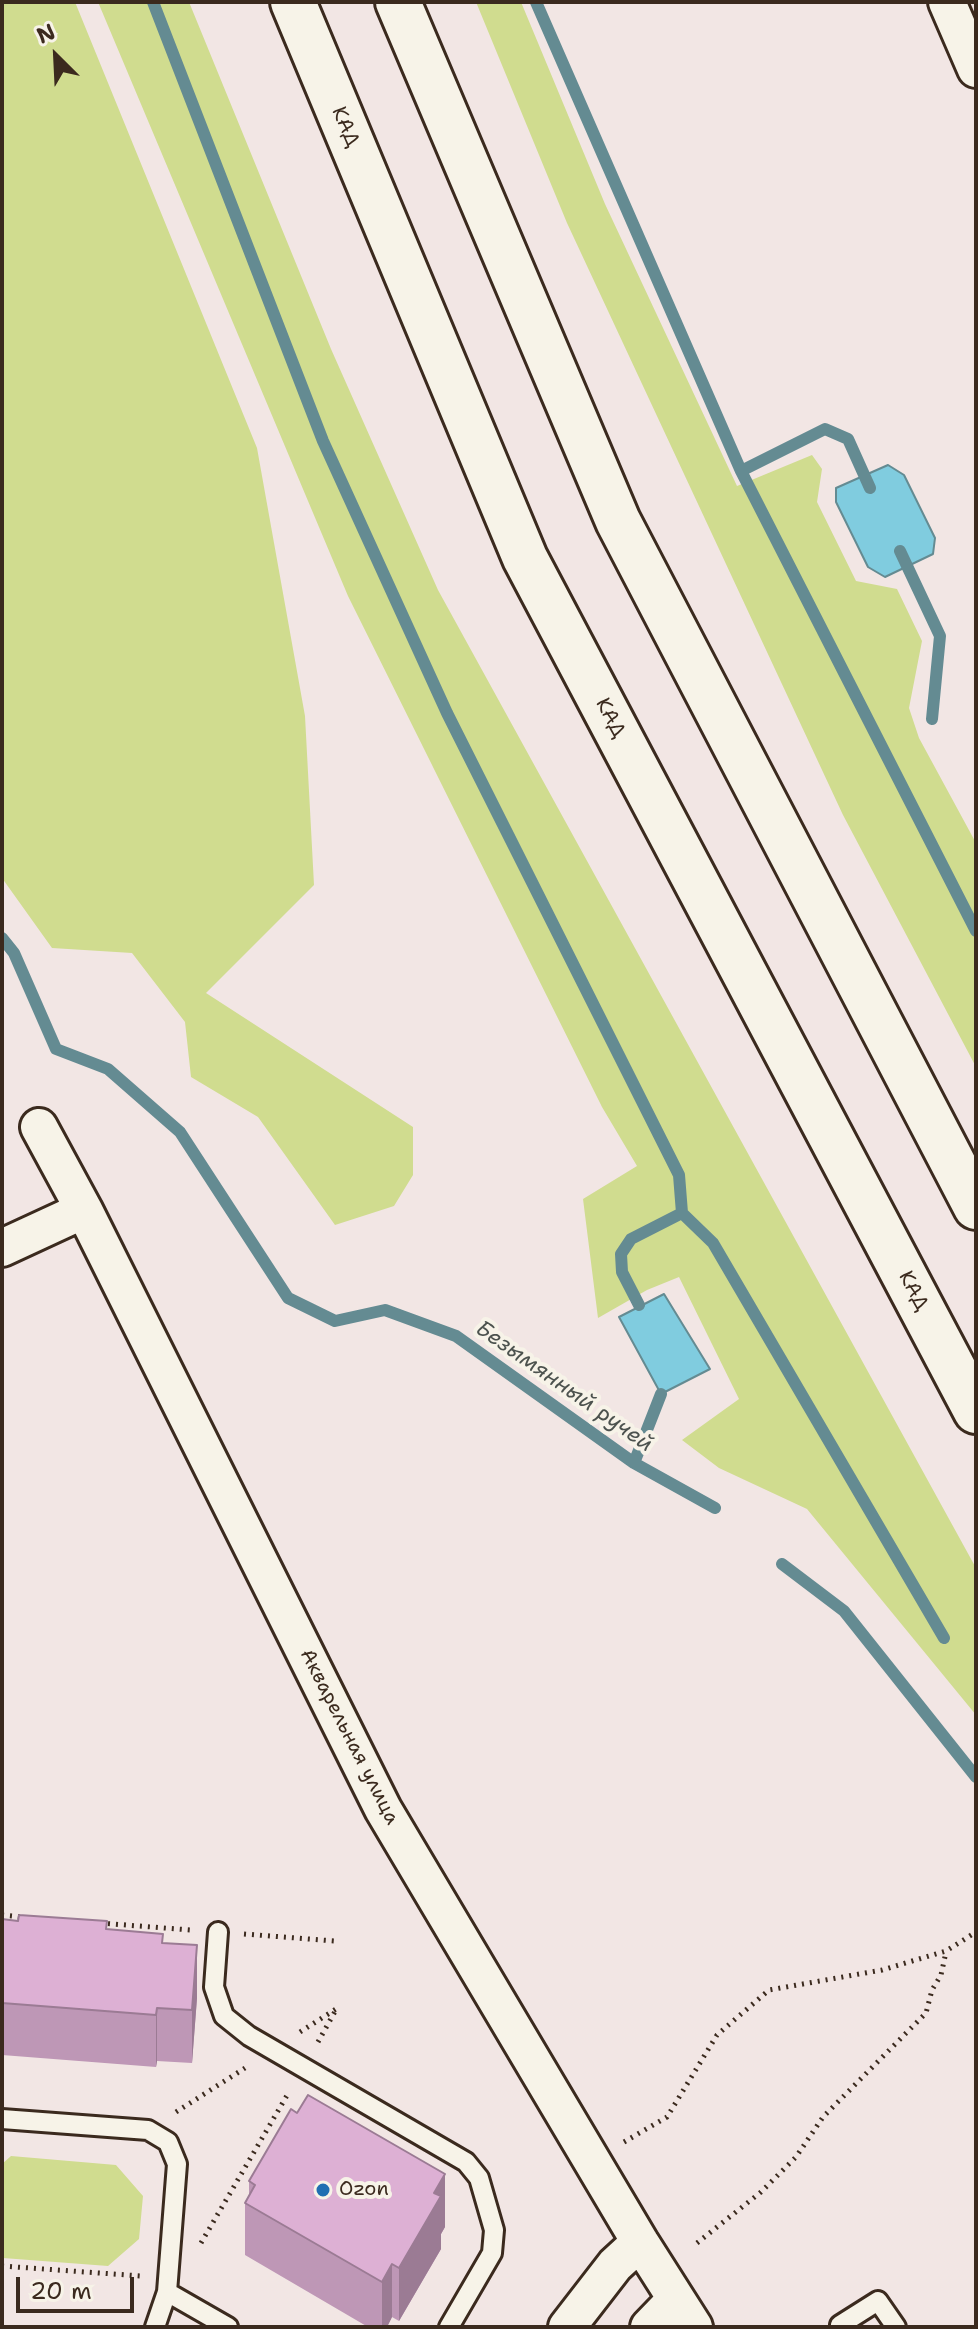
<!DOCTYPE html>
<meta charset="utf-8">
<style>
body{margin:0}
#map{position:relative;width:978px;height:2329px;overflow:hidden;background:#f2e6e4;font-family:"Shantell Sans",sans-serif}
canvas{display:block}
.frame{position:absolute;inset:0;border:4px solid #3b2a1e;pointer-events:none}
.north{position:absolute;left:16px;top:16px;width:80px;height:80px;-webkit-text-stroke:6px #f7f3e8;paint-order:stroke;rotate:336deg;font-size:22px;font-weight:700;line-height:32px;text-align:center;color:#3b2a1e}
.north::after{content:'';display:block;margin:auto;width:28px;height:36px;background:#3b2a1e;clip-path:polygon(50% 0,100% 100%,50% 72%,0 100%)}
.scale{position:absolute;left:16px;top:2277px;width:118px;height:36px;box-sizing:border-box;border:4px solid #3b2a1e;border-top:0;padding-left:10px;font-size:24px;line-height:28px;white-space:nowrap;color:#3b2a1e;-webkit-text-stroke:6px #f7f3e8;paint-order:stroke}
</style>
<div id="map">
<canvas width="978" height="2329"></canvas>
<div class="frame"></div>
<div class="north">N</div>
<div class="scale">20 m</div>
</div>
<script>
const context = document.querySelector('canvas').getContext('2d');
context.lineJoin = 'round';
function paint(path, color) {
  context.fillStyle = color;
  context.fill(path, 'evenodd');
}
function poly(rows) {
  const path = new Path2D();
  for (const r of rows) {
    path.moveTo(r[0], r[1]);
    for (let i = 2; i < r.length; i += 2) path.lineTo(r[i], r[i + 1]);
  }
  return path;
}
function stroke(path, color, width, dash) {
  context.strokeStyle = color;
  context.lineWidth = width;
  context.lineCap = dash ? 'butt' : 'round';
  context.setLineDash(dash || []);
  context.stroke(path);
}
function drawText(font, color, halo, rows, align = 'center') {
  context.font = font + ' "Shantell Sans",sans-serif';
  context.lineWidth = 8;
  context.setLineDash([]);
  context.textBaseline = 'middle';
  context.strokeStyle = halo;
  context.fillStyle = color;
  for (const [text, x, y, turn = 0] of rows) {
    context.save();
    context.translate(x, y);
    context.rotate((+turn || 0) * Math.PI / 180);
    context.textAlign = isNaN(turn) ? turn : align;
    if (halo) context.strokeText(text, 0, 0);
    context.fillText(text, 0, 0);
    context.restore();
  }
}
const green = poly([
 [2,2,75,2,257,448,305,716,314,885,206,993,413,1127,413,1175,394,1206,335,1225,258,1117,191,1077,185,1022,132,953,52,948,2,878],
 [98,2,189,2,331,349,438,590,976,1568,976,1715,807,1509,719,1468,682,1440,739,1399,679,1277,647,1290,598,1318,583,1199,637,1166,602,1107,348,596],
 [476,2,521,2,605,204,737,486,812,455,822,469,817,502,856,581,897,589,922,641,909,708,919,738,976,843,976,1067,843,815,567,223],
 [11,2156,116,2165,143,2196,139,2239,108,2266,3,2258,2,2164]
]);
const water = poly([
 [888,465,904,475,935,538,933,554,885,577,868,567,836,502,836,488,888,465],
 [664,1294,710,1369,661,1394,619,1317,664,1294]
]);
const stream = poly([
 [153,2,323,441,447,713,679,1175,682,1213,713,1243,944,1638],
 [536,2,741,471,976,931],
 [741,471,825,429,848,439,870,488],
 [900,551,940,636,932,719],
 [2,938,14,953,56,1049,108,1069,180,1132,288,1298,335,1321,385,1310,456,1336,634,1463,715,1508],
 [639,1305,622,1272,621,1254,631,1239,682,1213],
 [634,1463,661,1394],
 [782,1564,844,1611,976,1777]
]);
const path = poly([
 [2,1915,22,1917],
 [100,1923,190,1930],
 [244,1934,335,1941],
 [300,2032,336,2009],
 [318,2042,337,2008],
 [176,2112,245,2068],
 [624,2142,667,2117,717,2035,769,1990,882,1970,946,1951,976,1932],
 [201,2243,289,2092],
 [697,2243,761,2192,796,2157,823,2117,926,2013,932,1990,941,1975,946,1952],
 [2,2266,141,2276]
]);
const service = poly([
 [218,1932,214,1987,224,2016,249,2036,466,2162,479,2178,494,2230,492,2253,449,2327],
 [2,2119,148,2130,168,2142,177,2164,167,2292,155,2327],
 [167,2292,228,2327],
 [840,2325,878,2301,896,2327]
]);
const minor = poly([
 [947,2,976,69],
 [39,1127,84,1210,383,1809,640,2242,694,2327],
 [2,1248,84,1210],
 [567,2327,615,2265,640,2242],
 [649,2327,676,2299]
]);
const motorway = poly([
 [293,2,525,558,976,1411],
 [398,2,618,521,976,1207]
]);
const wall = poly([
 [2,1919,107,1929,163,1943,197,1998,192,2063,157,2061,156,2067,2,2055],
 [249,2181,445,2227,441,2234,441,2249,399,2321,392,2317,387,2327,368,2327,245,2255,245,2203,249,2195]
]);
const shadedWall = poly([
 [197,1945,197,1998,192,2063,192,2010],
 [157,2008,157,2061,156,2067,156,2015],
 [445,2174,445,2227,441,2234,441,2249,399,2321,399,2268,434,2193],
 [392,2264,392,2317,387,2327,382,2327,382,2282]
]);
const building = poly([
 [19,1915,107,1921,106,1929,163,1934,162,1943,197,1945,192,2010,157,2008,156,2015,2,2003,2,1919,18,1921,19,1915],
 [308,2095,445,2174,434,2193,441,2196,399,2268,392,2264,382,2282,245,2203,255,2185,249,2181,291,2109,297,2113,308,2095]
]);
const markers = [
 [323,2190,8,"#1f6fb2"]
];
const streetNames = [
 ["КАД",345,127,67],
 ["КАД",610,718,62],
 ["КАД",913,1291,62],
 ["Акварельная улица",349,1737,63]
];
const poiNames = [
 ["Ozon",339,2190]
];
const waterNames = [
 ["Безымянный ручей",564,1387,35]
];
paint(green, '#d0dc8f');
paint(water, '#80ccdf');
stroke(water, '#648b92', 2);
stroke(stream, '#648b92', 12);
stroke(service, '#3b2a1e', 24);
stroke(minor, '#3b2a1e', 42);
stroke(motorway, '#3b2a1e', 50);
stroke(path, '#3b2a1e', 5, [2, 6]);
stroke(service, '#f7f3e8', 18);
stroke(minor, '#f7f3e8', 36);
stroke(motorway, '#f7f3e8', 44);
paint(wall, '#be97b6');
paint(shadedWall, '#9b7b94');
paint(building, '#ddb0d4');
stroke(building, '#9b7b94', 2);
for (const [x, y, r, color] of markers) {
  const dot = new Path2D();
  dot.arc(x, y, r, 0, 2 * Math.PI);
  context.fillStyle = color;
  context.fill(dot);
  stroke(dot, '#f7f3e8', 3);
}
drawText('20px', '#3b2a1e', '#f7f3e8', streetNames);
drawText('20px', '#3b2a1e', '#f7f3e8', poiNames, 'left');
drawText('italic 22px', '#4c524e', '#f7f3e8', waterNames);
</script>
